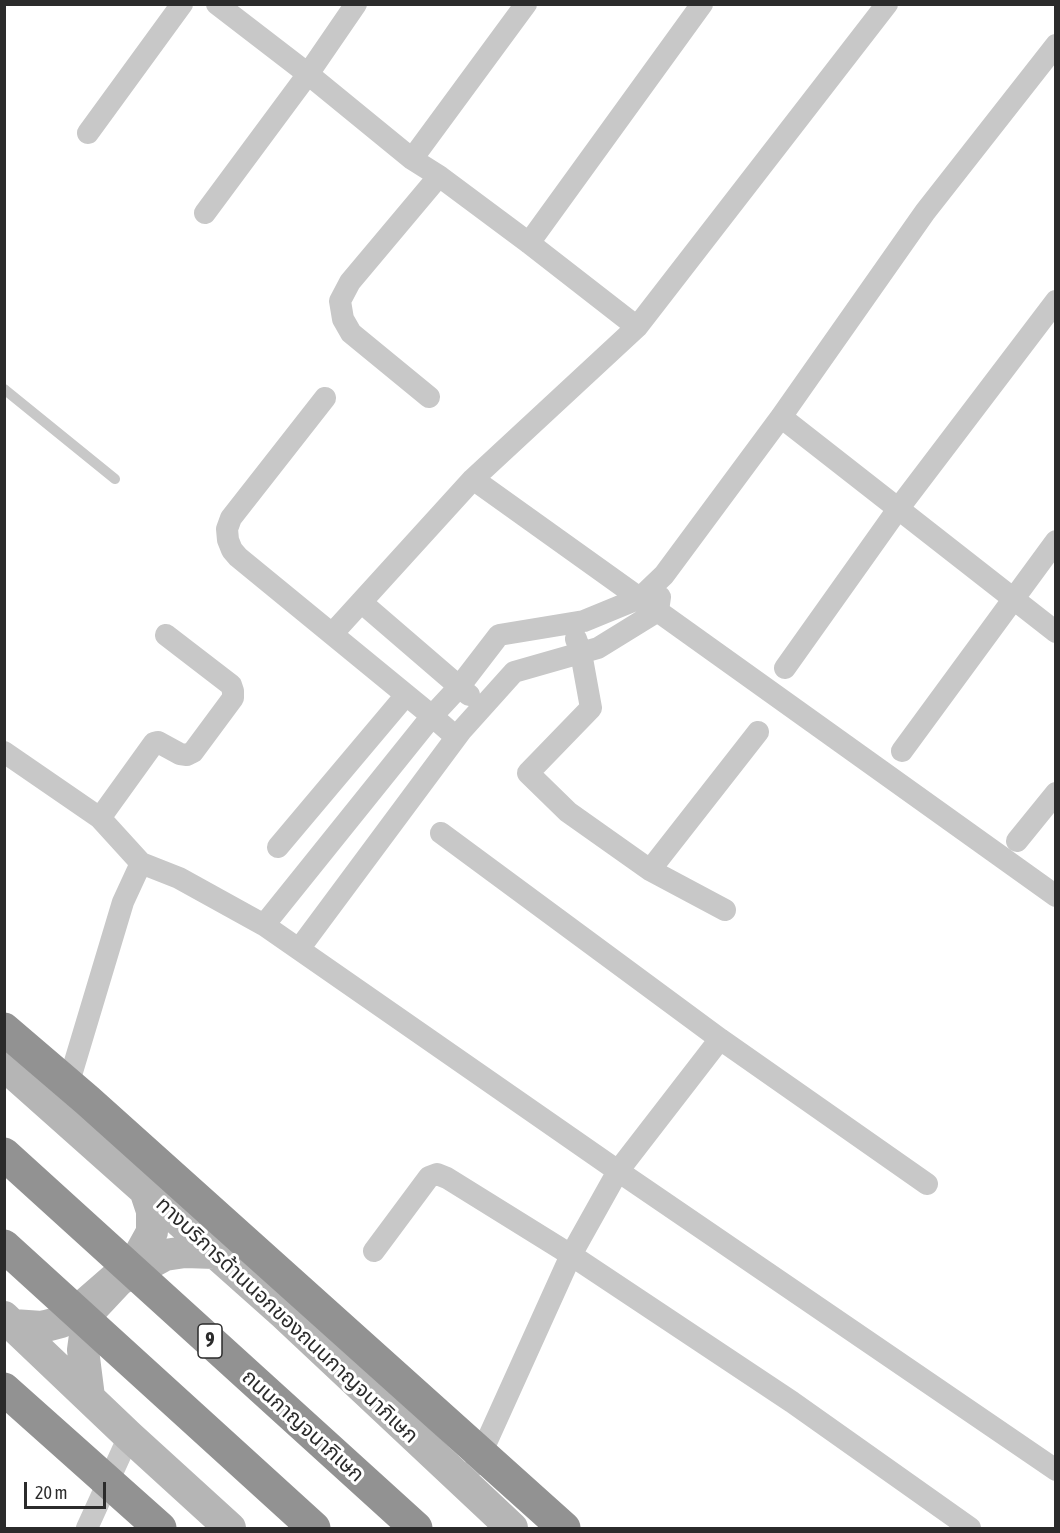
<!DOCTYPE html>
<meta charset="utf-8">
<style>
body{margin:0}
#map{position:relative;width:1060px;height:1533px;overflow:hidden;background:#fff;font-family:"Asap Condensed",sans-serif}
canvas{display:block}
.frame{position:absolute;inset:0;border:6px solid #2b2b2b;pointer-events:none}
.scale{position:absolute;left:24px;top:1482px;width:82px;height:27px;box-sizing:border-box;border:3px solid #2b2b2b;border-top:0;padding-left:8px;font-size:18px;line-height:21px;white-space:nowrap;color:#2b2b2b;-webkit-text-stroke:4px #fff;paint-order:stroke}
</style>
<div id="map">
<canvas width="1060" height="1533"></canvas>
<div class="frame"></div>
<div class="scale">20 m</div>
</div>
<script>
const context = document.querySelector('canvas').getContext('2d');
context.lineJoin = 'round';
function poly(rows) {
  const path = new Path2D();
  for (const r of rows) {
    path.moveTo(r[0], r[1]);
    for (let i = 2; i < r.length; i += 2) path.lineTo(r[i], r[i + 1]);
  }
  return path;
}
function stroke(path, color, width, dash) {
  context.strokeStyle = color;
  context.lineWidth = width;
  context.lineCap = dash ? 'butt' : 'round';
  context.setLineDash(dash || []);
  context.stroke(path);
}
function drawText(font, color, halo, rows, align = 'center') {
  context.font = font + ' "Asap Condensed","Noto Sans Thai",sans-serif';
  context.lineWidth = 6;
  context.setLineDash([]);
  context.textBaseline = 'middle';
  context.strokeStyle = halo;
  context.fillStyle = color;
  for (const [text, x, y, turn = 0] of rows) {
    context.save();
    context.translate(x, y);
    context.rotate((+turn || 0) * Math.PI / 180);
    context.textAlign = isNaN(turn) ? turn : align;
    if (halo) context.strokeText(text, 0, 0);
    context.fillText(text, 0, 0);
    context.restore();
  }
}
const lane = poly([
 [4,389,115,479]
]);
const street = poly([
 [217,4,308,74,412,159,439,176,529,243,637,327],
 [88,133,182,4],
 [412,159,526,4],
 [205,213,308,74,356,4],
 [529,243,702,4],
 [429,397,351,333,343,319,340,301,350,282,439,176],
 [325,398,231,518,227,529,228,540,232,550,238,557,432,716,456,737],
 [781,417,1056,632],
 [473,479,1056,896],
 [361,602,469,695],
 [332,634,473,479,637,327,887,4],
 [576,639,581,653,591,708,528,773,568,812,650,870,725,910],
 [785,668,898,509,1056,301],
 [902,751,1056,541],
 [4,752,100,818,141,863,179,878,264,925,618,1171,1056,1470],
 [100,818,154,743,158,742,180,754,187,755,193,752,233,698,233,691,231,685,166,635],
 [441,833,720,1039,927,1184],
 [1017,841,1056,793],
 [278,847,406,695],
 [650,870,758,732],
 [264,925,432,716,459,687,499,635,584,621,640,598,664,575,781,417,925,212,1056,45],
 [299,949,461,731,514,672,598,648,658,611,660,597],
 [65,1095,123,902,141,863],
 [374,1251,429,1177,437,1174,447,1178,571,1255,792,1402,970,1528],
 [476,1465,571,1255,618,1171,720,1039],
 [87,1528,129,1436]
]);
const secondary = poly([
 [4,1065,284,1314,512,1528],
 [4,1317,129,1436,230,1528],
 [13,1325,42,1327,61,1322,83,1306,137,1259,152,1232,152,1211,145,1190],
 [89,1397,83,1350,88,1313,119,1280,165,1255,185,1252,215,1253]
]);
const highwayBridge = poly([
 [4,1029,87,1100,564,1528],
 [4,1154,416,1528],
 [4,1246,314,1528],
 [4,1389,160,1528]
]);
const shields = [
 [210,1341,24]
];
const shieldNames = [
 ["9",210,1341]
];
const streetNames = [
 ["ทางบริการด้านนอกของถนนกาญจนาภิเษก",287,1320,43],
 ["ถนนกาญจนาภิเษก",303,1426,42]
];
stroke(lane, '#c8c8c8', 10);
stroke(street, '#c8c8c8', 22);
stroke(secondary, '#b5b5b5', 32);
stroke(highwayBridge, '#929292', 33);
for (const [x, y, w] of shields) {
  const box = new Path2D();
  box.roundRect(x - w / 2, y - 17, w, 34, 4.5);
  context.fillStyle = '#fff';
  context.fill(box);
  stroke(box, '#2b2b2b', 1.5);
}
drawText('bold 20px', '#2b2b2b', null, shieldNames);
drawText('21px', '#2b2b2b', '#fff', streetNames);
</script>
